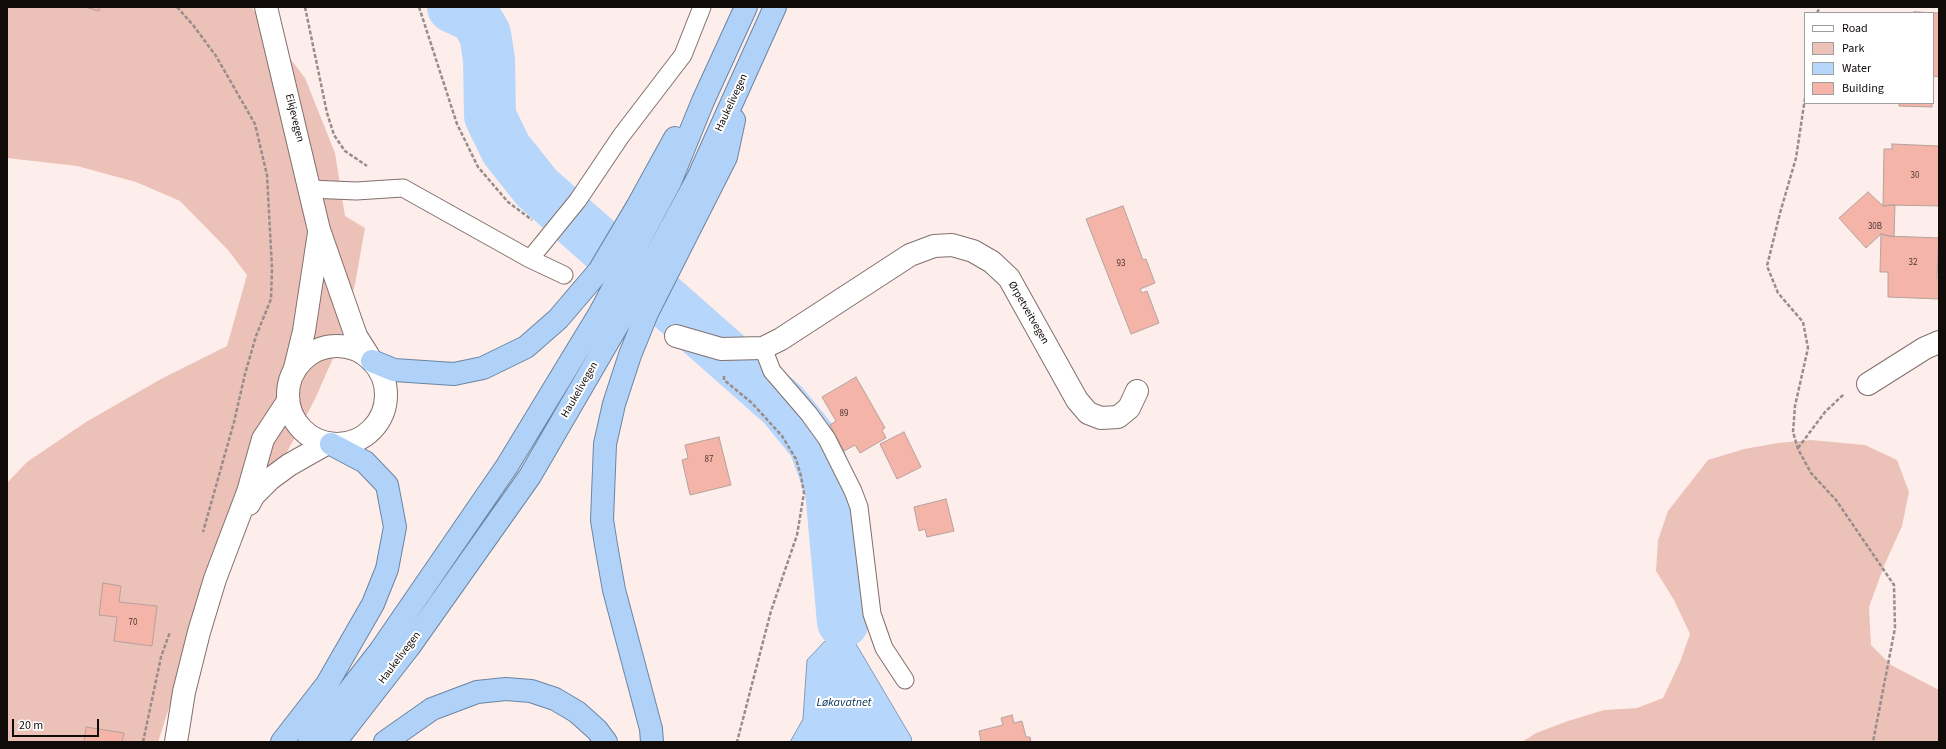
<!DOCTYPE html>
<meta charset="utf-8">
<style>
body{margin:0}
#map{position:relative;width:1946px;height:749px;overflow:hidden;background:#feeeeb;font-family:"Source Sans 3",sans-serif}
canvas{display:block}
.frame{position:absolute;inset:0;border:8px solid #110b0a;pointer-events:none}
.legend{position:absolute;left:1804px;top:12px;width:130px;height:92px;box-sizing:border-box;background:#fff;border:1px solid #a09d9d;margin:0;padding:5px 7px;list-style:none;font-size:12px;color:#110b0a}
.legend li{display:flex;align-items:center;gap:8px;height:20px}
.legend b{width:20px;border:1px solid #a09d9d}
.scale{position:absolute;left:12px;top:719px;width:87px;height:18px;box-sizing:border-box;border:2px solid #110b0a;border-top:0;padding-left:5px;font-size:12px;line-height:14px;white-space:nowrap;color:#110b0a;-webkit-text-stroke:3px #fff;paint-order:stroke}
</style>
<div id="map">
<canvas width="1946" height="749"></canvas>
<div class="frame"></div>
<ul class="legend">
<li><b style="height:5px;background:#fff"></b>Road</li>
<li><b style="height:11px;background:#ecc1b8"></b>Park</li>
<li><b style="height:11px;background:#b6d6fb"></b>Water</li>
<li><b style="height:11px;background:#f4b4a8"></b>Building</li>
</ul>
<div class="scale">20 m</div>
</div>
<script>
const context = document.querySelector('canvas').getContext('2d');
context.lineJoin = 'round';
function paint(path, color) {
  context.fillStyle = color;
  context.fill(path, 'evenodd');
}
function poly(rows) {
  const path = new Path2D();
  for (const r of rows) {
    if (r.length === 3) {
      path.moveTo(r[0] + r[2], r[1]);
      path.arc(r[0], r[1], r[2], 0, 2 * Math.PI);
      continue;
    }
    path.moveTo(r[0], r[1]);
    for (let i = 2; i < r.length; i += 2) path.lineTo(r[i], r[i + 1]);
  }
  return path;
}
function stroke(path, color, width, dash) {
  context.strokeStyle = color;
  context.lineWidth = width;
  context.lineCap = dash ? 'butt' : 'round';
  context.setLineDash(dash || []);
  context.stroke(path);
}
function drawText(font, color, halo, rows, align = 'center') {
  context.font = font + ' "Source Sans 3",sans-serif';
  context.lineWidth = 4;
  context.setLineDash([]);
  context.textBaseline = 'middle';
  context.strokeStyle = halo;
  context.fillStyle = color;
  for (const [text, x, y, turn = 0] of rows) {
    context.save();
    context.translate(x, y);
    context.rotate((+turn || 0) * Math.PI / 180);
    context.textAlign = isNaN(turn) ? turn : align;
    if (halo) context.strokeText(text, 0, 0);
    context.fillText(text, 0, 0);
    context.restore();
  }
}
const green = poly([
 [7,7,251,7,305,78,335,153,345,216,365,228,355,284,338,347,315,399,286,454,245,523,182,667,158,742,7,742,7,483,27,462,86,422,161,379,227,346,247,275,228,250,180,201,136,182,77,166,7,158],
 [1811,440,1865,445,1897,460,1909,492,1902,526,1884,566,1869,607,1871,645,1891,665,1939,690,1939,742,1522,742,1536,733,1568,721,1604,710,1637,708,1663,698,1680,662,1690,634,1674,600,1656,571,1658,540,1668,511,1708,460,1744,449,1778,443]
]);
const water = poly([
 [843,622,911,737,912,742,790,742,803,719,807,660,843,622]
]);
const river = poly([
 [453,7,475,17,485,34,489,59,490,116,506,149,537,188,783,405,814,443,831,490,843,622]
]);
const building = poly([
 [85,7,100,7,99,11,85,7],
 [1914,12,1939,13,1939,77,1933,76,1933,13,1914,12],
 [1899,103,1932,103,1932,107,1899,106,1899,103],
 [1892,144,1939,146,1939,206,1889,205,1883,206,1884,149,1892,149,1892,144],
 [1868,192,1883,206,1895,205,1894,237,1881,234,1866,248,1839,218,1868,192],
 [1123,206,1143,260,1146,259,1155,283,1140,289,1142,293,1147,291,1159,323,1131,334,1086,219,1123,206],
 [1881,234,1888,236,1939,238,1937,278,1939,278,1939,299,1888,297,1888,272,1880,272,1881,234],
 [856,377,885,428,882,430,886,438,860,453,855,445,844,451,830,425,836,421,822,397,856,377],
 [904,432,921,467,897,479,880,444,904,432],
 [719,437,731,485,690,495,682,460,688,458,685,445,719,437],
 [946,499,954,531,927,537,925,529,919,531,914,507,946,499],
 [103,583,121,586,119,602,157,606,152,646,114,641,117,617,99,615,103,583],
 [1012,715,1014,723,1022,721,1026,737,1030,737,1031,742,981,742,979,731,1003,725,1001,718,1012,715],
 [86,727,124,733,122,742,84,742,86,727]
]);
const path = poly([
 [177,7,193,25,216,56,255,124,267,175,272,268,271,299,256,336,245,374,234,422,203,532],
 [305,7,327,113,334,135,345,151,367,166],
 [419,7,457,124,478,167,508,202,532,220],
 [1817,13,1820,7],
 [1805,98,1796,158,1780,213,1767,266,1778,293,1803,322,1808,348,1795,406,1793,432,1798,449,1811,473,1836,500,1894,585,1895,628,1873,742],
 [724,376,724,380,752,403,782,436,796,459,801,476,804,493,797,535,771,611,737,742],
 [1798,448,1825,412,1844,394],
 [143,742,161,657,170,632]
]);
const service = poly([
 [310,189,356,191,403,188,530,259,564,275],
 [530,259,578,200,621,136,683,55,702,7],
 [763,348,772,371,809,414,827,439,853,491,859,507,872,614,884,648,905,680]
]);
const minor = poly([
 [676,336,721,349,763,348,781,339,910,255,934,246,952,245,973,251,992,262,1009,278,1077,400,1088,413,1101,418,1118,417,1129,408,1137,391],
 [1868,384,1925,348,1939,342]
]);
const tertiary = poly([
 [266,7,319,230,356,336,368,355],
 [295,368,304,331,319,233]
]);
const secondary = poly([
 [337,395,49],
 [249,504,254,495,270,479,289,465,326,444],
 [176,742,184,692,199,632,215,579,248,492,263,439,288,401]
]);
const trunk = poly([
 [372,361,394,370,454,374,483,368,526,347,558,319,599,271,637,207,675,138],
 [282,742,327,684,373,604,387,569,395,527,387,485,365,462,331,444],
 [309,742,380,651,507,466,600,313,670,182,703,101,746,7],
 [335,742,409,647,530,476,620,321,698,178,775,7],
 [385,742,432,709,477,692,506,689,531,691,555,699,577,712,597,730,606,742],
 [652,742,651,729,614,590,606,545,602,520,605,444,614,404,630,355,647,313,726,157,734,120]
]);
const numberNames = [
 ["30",1915,176],
 ["30B",1875,227],
 ["32",1913,263],
 ["93",1121,264],
 ["89",844,414],
 ["87",709,460],
 ["70",133,623]
];
const streetNames = [
 ["Haukelivegen",732,103,-65],
 ["Eikjevegen",294,118,76],
 ["Ørpetveitvegen",1028,313,60],
 ["Haukelivegen",580,390,-60],
 ["Haukelivegen",400,658,-53]
];
const waterNames = [
 ["Løkavatnet",844,703]
];
paint(green, '#ecc1b8');
paint(water, '#b6d6fb');
stroke(water, '#8499b3', 1);
stroke(river, '#b6d6fb', 52);
paint(building, '#f4b4a8');
stroke(building, '#b4a29e', 1);
stroke(service, '#81706d', 19);
stroke(minor, '#81706d', 24);
stroke(tertiary, '#81706d', 24);
stroke(secondary, '#81706d', 24);
stroke(trunk, '#6b85a3', 24);
stroke(path, '#998d8b', 2.5, [4, 2]);
stroke(service, '#fff', 17);
stroke(minor, '#fff', 22);
stroke(tertiary, '#fff', 22);
stroke(secondary, '#fff', 22);
stroke(trunk, '#b0d2f8', 22);
drawText('9px', '#4a3532', null, numberNames);
drawText('11px', '#110b0a', '#fff', streetNames);
drawText('italic 12px', '#062f59', '#fff', waterNames);
</script>
